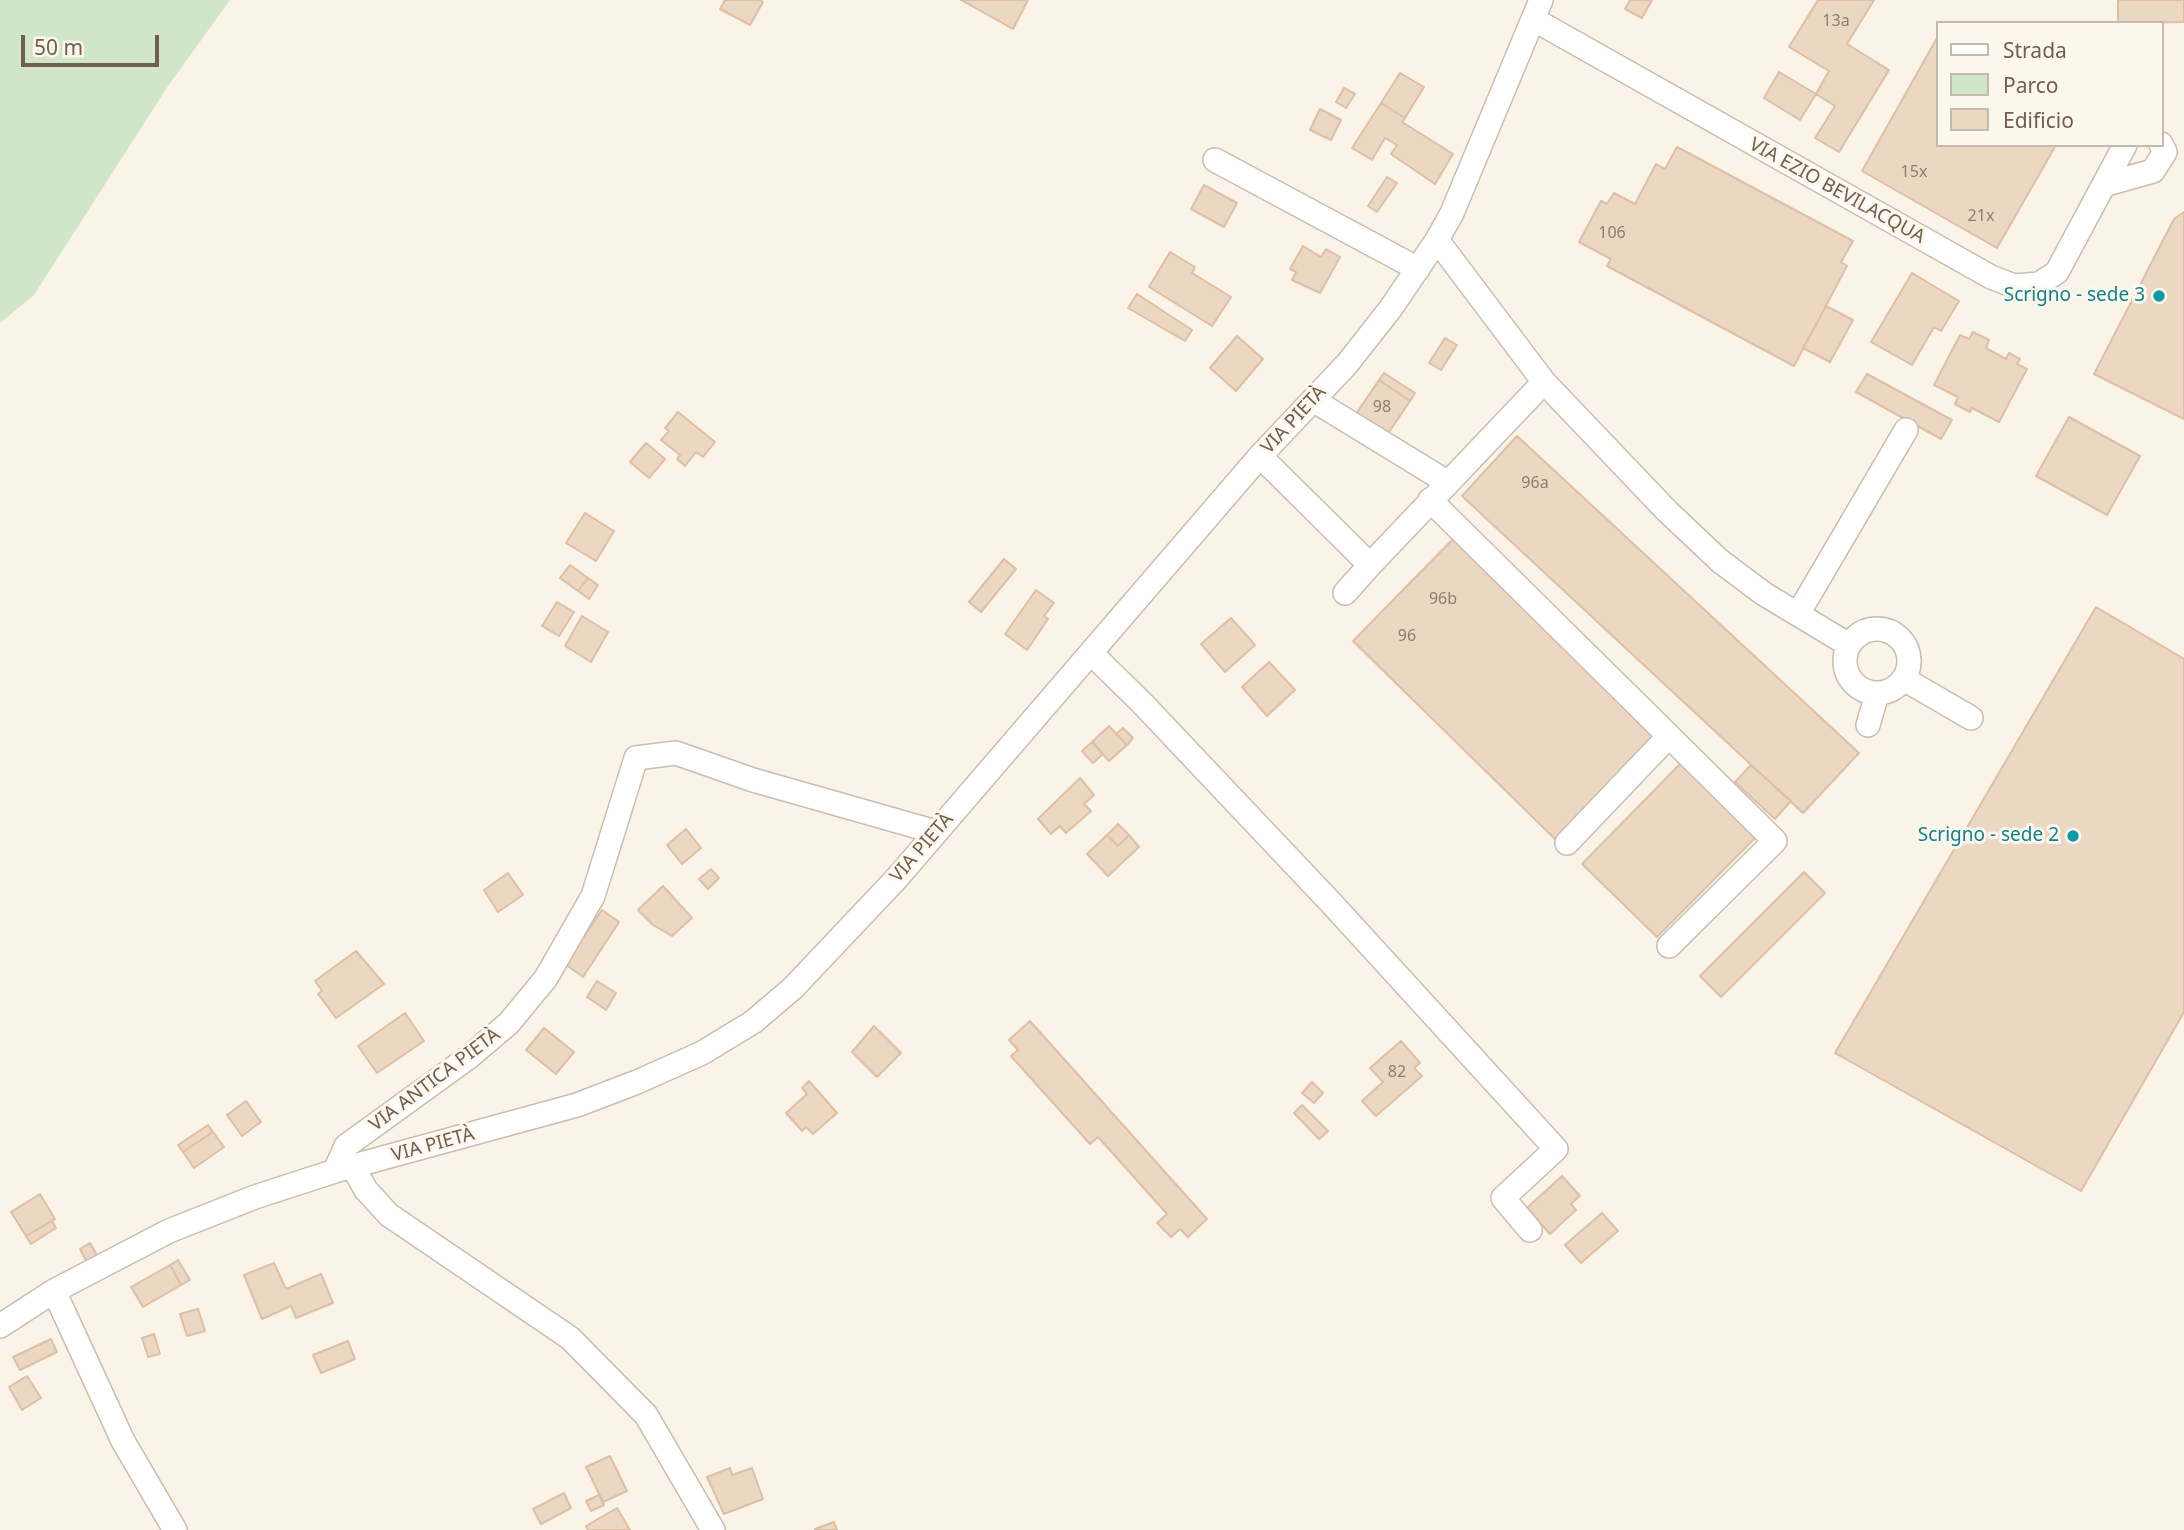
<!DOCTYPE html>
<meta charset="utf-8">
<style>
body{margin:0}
#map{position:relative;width:2184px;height:1530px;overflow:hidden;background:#faf4e8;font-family:"Noto Sans",sans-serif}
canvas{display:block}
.legend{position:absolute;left:1936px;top:21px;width:228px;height:126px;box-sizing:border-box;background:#fdf8ee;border:2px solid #c5baae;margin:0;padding:9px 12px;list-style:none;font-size:21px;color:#715e4f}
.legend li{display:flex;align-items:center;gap:14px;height:35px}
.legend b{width:35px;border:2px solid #c5baae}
.scale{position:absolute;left:21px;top:35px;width:138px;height:32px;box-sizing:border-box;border:4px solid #715e4f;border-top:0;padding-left:9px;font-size:21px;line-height:24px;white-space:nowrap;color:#715e4f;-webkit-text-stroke:5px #fdf8ee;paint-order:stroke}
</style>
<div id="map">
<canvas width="2184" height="1530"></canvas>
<ul class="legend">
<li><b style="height:9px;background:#fff"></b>Strada</li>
<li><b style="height:19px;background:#d1e6c8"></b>Parco</li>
<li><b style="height:19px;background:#ecd7c3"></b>Edificio</li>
</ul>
<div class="scale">50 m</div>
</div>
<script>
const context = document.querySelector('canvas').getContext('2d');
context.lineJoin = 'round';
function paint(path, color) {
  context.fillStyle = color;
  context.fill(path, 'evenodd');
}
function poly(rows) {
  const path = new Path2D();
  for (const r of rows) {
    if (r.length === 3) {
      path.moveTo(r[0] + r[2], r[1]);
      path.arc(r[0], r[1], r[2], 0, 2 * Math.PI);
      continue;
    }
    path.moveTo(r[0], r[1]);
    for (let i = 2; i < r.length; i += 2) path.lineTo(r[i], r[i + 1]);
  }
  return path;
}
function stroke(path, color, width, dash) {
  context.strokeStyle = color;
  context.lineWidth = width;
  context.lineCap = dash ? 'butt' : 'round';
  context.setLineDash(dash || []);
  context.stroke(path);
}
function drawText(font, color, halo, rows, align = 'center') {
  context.font = font + ' "Noto Sans",sans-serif';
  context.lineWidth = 6;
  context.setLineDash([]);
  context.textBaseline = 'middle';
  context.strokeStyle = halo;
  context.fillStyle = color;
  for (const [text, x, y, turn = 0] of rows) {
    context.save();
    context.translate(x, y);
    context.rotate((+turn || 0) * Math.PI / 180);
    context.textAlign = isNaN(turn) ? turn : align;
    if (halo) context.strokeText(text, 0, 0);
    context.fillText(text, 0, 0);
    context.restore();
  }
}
const green = poly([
 [0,0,230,0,168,86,34,295,0,323]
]);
const building = poly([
 [725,0,760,0,763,2,750,25,720,9,725,0],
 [961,0,1028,0,1013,29,961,0],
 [1630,0,1652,0,1642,18,1625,9,1630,0],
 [1818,0,1874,0,1847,44,1889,70,1839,152,1815,138,1835,106,1816,94,1829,71,1789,47,1818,0],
 [2118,0,2184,0,2184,22,2118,23,2118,0],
 [1937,38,1937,145,2056,145,1997,248,1862,171,1937,38],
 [1779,72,1816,94,1800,120,1764,98,1779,72],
 [1400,73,1424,87,1405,118,1381,103,1400,73],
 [1344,88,1355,94,1346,108,1336,102,1344,88],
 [1381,103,1405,118,1402,122,1453,154,1435,184,1391,154,1397,145,1385,138,1372,160,1352,148,1381,103],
 [1320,109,1341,120,1331,140,1310,130,1320,109],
 [1677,147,1853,241,1841,262,1847,266,1794,366,1607,266,1611,259,1579,242,1601,201,1607,204,1614,193,1635,204,1656,164,1665,169,1677,147],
 [1387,177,1397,183,1377,212,1368,206,1387,177],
 [1204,185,1237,203,1224,227,1191,209,1204,185],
 [2184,212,2184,419,2094,374,2174,219,2184,212],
 [1303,246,1321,257,1326,249,1340,257,1320,293,1292,280,1296,272,1290,269,1303,246],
 [1170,252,1195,267,1192,273,1231,297,1212,326,1149,287,1170,252],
 [1912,273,1959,301,1941,331,1934,327,1912,365,1871,342,1912,273],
 [1137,294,1192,330,1185,341,1128,308,1137,294],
 [1826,306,1853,320,1830,362,1803,348,1826,306],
 [1973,332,1989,340,1986,348,2006,359,2009,353,2020,359,2017,364,2027,369,1999,422,1972,408,1970,412,1955,404,1958,397,1934,385,1960,335,1969,339,1973,332],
 [1237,336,1263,359,1236,391,1210,368,1237,336],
 [1445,338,1457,345,1441,370,1429,363,1445,338],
 [1384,373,1415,393,1410,401,1379,380,1384,373],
 [1867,374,1952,420,1941,439,1856,392,1867,374],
 [1379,380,1410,401,1387,435,1356,414,1379,380],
 [678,412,715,442,703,457,696,452,685,466,677,459,680,455,661,440,669,431,665,428,678,412],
 [2069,417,2140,456,2107,515,2036,476,2069,417],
 [1517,436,1859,753,1803,813,1462,496,1517,436],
 [646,443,665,459,649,478,630,462,646,443],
 [585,513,614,531,596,561,566,543,585,513],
 [1454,538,1660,740,1559,843,1353,641,1454,538],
 [1004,559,1016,569,981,612,969,602,1004,559],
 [570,565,588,578,578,591,560,578,570,565],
 [588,578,598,585,589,599,578,591,588,578],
 [1036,590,1054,603,1044,616,1048,619,1027,650,1005,634,1036,590],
 [557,602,574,612,559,636,542,626,557,602],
 [2096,607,2184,659,2184,1012,2081,1191,1835,1053,2096,607],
 [582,616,608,632,591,662,565,646,582,616],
 [1231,618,1255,645,1225,672,1201,644,1231,618],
 [1269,662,1295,690,1267,716,1242,687,1269,662],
 [1109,726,1127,745,1109,761,1092,742,1109,726],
 [1123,728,1133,738,1127,745,1116,734,1123,728],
 [1092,742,1103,754,1093,763,1082,751,1092,742],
 [1682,762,1757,836,1657,937,1582,864,1682,762],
 [1751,765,1791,801,1775,819,1735,782,1751,765],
 [1080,778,1094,795,1084,804,1091,811,1066,833,1060,826,1051,834,1038,819,1080,778],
 [1118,824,1129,835,1118,846,1107,835,1118,824],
 [686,829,701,848,682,864,667,845,686,829],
 [1107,835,1118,846,1129,835,1139,847,1108,876,1087,854,1107,835],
 [711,869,719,878,708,889,699,879,711,869],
 [1804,872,1825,893,1721,997,1700,976,1804,872],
 [508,873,523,895,498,912,484,890,508,873],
 [663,886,692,918,672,936,653,925,638,910,663,886],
 [602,910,619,922,583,977,565,964,602,910],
 [356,951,384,984,336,1018,318,994,322,991,315,981,356,951],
 [597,981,616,993,606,1010,587,997,597,981],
 [405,1013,424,1041,377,1073,358,1046,405,1013],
 [1030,1021,1207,1219,1188,1237,1180,1229,1171,1237,1157,1223,1167,1214,1098,1137,1090,1144,1011,1056,1018,1050,1009,1040,1030,1021],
 [874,1026,901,1053,877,1077,852,1052,874,1026],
 [544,1028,574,1052,556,1074,526,1050,544,1028],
 [1401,1041,1420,1063,1414,1068,1422,1076,1376,1116,1362,1101,1383,1082,1370,1068,1401,1041],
 [809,1081,837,1113,813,1134,806,1127,802,1131,786,1113,807,1094,802,1088,809,1081],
 [1312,1082,1323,1093,1314,1103,1302,1093,1312,1082],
 [246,1101,261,1122,242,1136,227,1115,246,1101],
 [1302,1105,1328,1131,1319,1139,1294,1113,1302,1105],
 [208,1125,213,1132,183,1152,178,1145,208,1125],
 [213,1132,224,1147,194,1168,183,1152,213,1132],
 [1562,1176,1580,1196,1571,1204,1576,1210,1550,1234,1527,1208,1562,1176],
 [40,1194,55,1219,26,1236,11,1212,40,1194],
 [1602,1213,1618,1231,1581,1263,1565,1245,1602,1213],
 [52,1221,56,1228,31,1244,26,1236,52,1221],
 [90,1243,99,1259,89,1266,80,1249,90,1243],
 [178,1260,190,1280,181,1285,170,1265,178,1260],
 [274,1263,286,1289,321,1274,333,1303,296,1318,291,1306,262,1319,244,1275,274,1263],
 [170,1265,181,1285,143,1307,131,1287,170,1265],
 [198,1309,205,1331,187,1336,180,1314,198,1309],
 [154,1334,160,1354,148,1357,142,1338,154,1334],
 [51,1339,57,1352,20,1370,13,1357,51,1339],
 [348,1341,355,1359,321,1373,313,1355,348,1341],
 [27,1376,41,1398,22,1410,9,1387,27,1376],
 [610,1456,627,1491,603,1502,586,1467,610,1456],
 [730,1468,732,1475,752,1468,763,1499,724,1514,707,1477,730,1468],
 [564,1493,571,1508,541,1524,533,1509,564,1493],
 [599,1495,604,1505,591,1511,586,1501,599,1495],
 [617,1508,630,1530,588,1530,586,1526,617,1508],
 [834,1522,837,1530,816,1530,815,1529,834,1522]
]);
const minor = poly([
 [1533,19,1991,277,2014,286,2039,284,2057,272,2125,145],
 [1215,160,1418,269],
 [2107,184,2153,171,2165,152,2161,144],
 [1437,240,1544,382,1667,511,1720,561,1764,594,1849,645],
 [1313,400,1447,482],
 [1260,456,1370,565,1544,382],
 [1430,500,1669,736,1567,843],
 [1345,593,1370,565],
 [1798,614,1906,430],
 [1877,661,32],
 [1091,653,1142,703,1334,906,1556,1149,1503,1198,1530,1230],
 [1904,679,1971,718],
 [1868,725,1877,694],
 [1669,946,1775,841,1669,736],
 [353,1167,366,1190,389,1215,570,1338,646,1415,713,1530],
 [335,1171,346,1146,469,1057,509,1023,546,978,593,896,636,758,676,753,753,780,936,832],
 [54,1291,123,1441,175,1530],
 [0,1326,54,1291,169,1231,255,1197,335,1171,577,1105,637,1082,702,1053,753,1022,793,988,897,878,1260,456,1347,364,1391,308,1437,240,1452,213,1541,0]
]);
const markers = [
 [2159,296,7,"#0f9aa8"],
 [2073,836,7,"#0f9aa8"]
];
const numberNames = [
 ["13a",1836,21],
 ["15x",1914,172],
 ["21x",1981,216],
 ["106",1612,233],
 ["98",1382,407],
 ["96a",1535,483],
 ["96b",1443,599],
 ["96",1407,636],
 ["82",1397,1072]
];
const streetNames = [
 ["VIA EZIO BEVILACQUA",1837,191,29],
 ["VIA PIETÀ",1294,420,-47],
 ["VIA PIETÀ",922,848,-49],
 ["VIA ANTICA PIETÀ",435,1080,-37],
 ["VIA PIETÀ",433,1145,-15]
];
const cultureNames = [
 ["Scrigno - sede 3",2145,296],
 ["Scrigno - sede 2",2059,836]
];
paint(green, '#d1e6c8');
paint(building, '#ecd7c3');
stroke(building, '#dcbfa5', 2);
stroke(minor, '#cabdaf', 26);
stroke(minor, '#fff', 23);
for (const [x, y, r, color] of markers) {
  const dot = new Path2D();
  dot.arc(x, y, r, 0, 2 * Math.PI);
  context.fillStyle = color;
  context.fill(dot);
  stroke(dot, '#fdf8ee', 2.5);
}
drawText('16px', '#907c6c', null, numberNames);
drawText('19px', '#715e4f', '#fdf8ee', streetNames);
drawText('19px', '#0d838f', '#fdf8ee', cultureNames, 'right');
</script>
